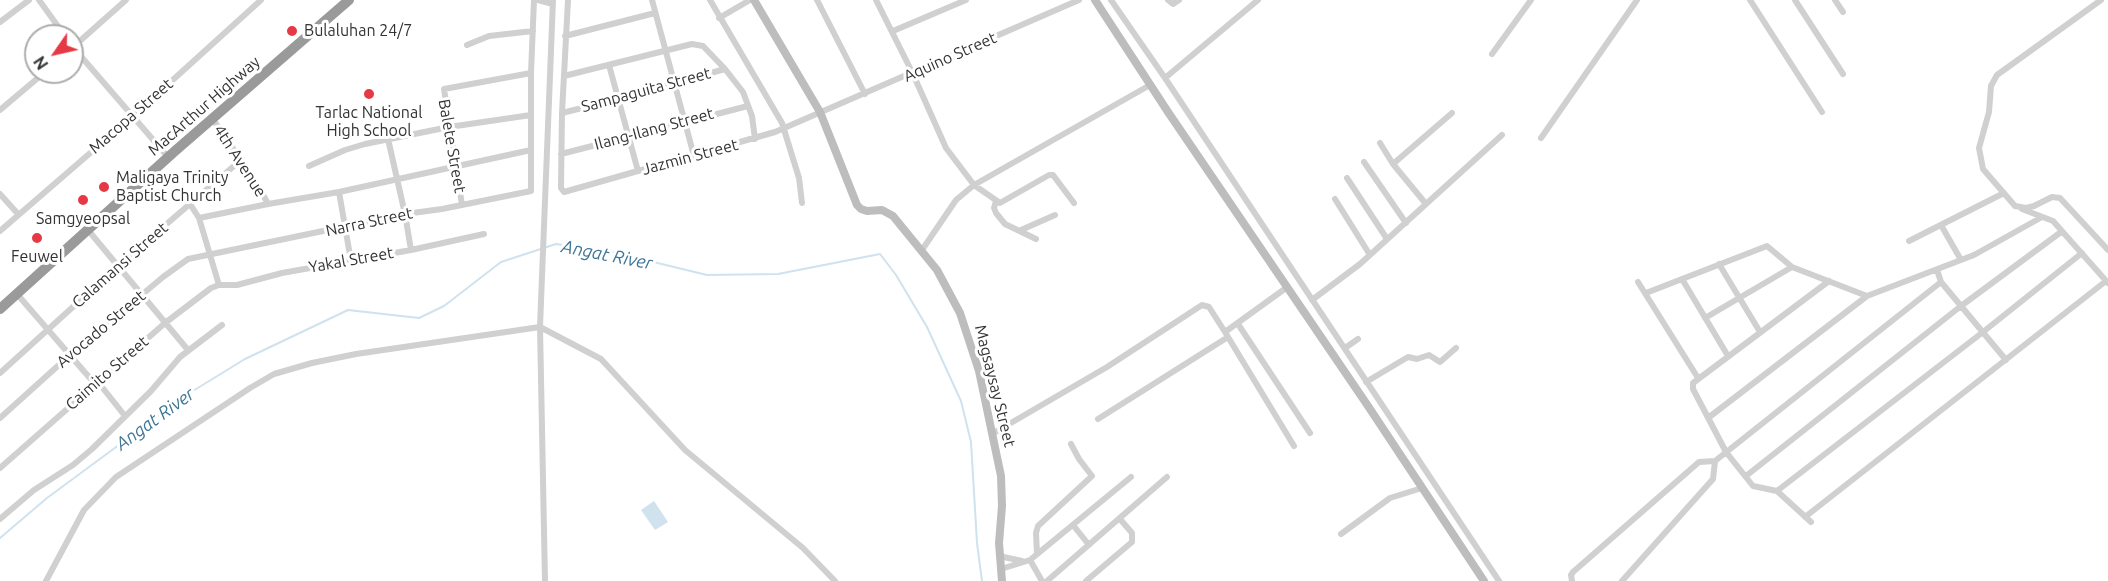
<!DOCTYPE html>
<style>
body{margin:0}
#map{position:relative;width:2108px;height:581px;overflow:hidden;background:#fff;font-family:Ubuntu,sans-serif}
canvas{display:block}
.north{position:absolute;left:24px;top:24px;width:60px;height:60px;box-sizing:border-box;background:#fff;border:2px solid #adadad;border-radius:50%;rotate:236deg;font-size:16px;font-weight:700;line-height:24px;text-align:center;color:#333}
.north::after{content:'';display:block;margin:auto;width:21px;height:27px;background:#e63946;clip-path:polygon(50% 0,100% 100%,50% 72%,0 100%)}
</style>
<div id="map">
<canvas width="2108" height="581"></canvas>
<div class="north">N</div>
</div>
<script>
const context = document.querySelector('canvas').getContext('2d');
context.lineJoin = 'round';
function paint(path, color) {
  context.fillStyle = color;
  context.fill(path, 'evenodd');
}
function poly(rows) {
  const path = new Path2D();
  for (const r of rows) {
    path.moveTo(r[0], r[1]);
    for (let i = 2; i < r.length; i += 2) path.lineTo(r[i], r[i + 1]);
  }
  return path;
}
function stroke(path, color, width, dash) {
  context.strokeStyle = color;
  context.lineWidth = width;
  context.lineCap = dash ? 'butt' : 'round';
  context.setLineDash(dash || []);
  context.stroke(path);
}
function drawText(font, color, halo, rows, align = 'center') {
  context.font = font + ' Ubuntu,sans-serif';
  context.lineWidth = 6;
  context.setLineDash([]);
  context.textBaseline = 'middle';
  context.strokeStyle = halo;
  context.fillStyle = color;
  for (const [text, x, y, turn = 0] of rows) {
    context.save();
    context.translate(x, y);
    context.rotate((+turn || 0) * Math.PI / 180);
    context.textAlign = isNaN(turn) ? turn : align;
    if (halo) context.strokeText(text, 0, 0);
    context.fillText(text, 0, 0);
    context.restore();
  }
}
const water = poly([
 [654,501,668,522,655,530,641,510]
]);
const stream = poly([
 [0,538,47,498,188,394,245,359,348,310,419,318,444,306,501,262,556,244,608,251,707,275,778,274,880,254,896,275,927,327,961,401,971,442,977,543,982,581]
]);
const street = poly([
 [39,0,65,36],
 [538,0,553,4],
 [568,0,562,113,561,188,564,192,775,132,1079,0],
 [652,0,694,156],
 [710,0,782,123,799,178,802,203],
 [817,0,865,94],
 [876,0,913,74,946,148,974,185,1000,203,1049,175,1053,175,1074,203],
 [1111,0,1165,78,1499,581],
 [1168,0,1173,4,1179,0],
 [1750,0,1822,112],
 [1795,0,1843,74],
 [1835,0,1843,12],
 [2101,0,1997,75,1991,86,1989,112,1979,148,1983,169,2015,206,2026,208,2034,206,2052,197,2060,198,2108,250],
 [719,18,750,0],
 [0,22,29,0],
 [893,31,966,0],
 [565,36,655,13],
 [467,45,489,36,533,31],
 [72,46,168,157],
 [72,48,126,0],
 [1492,54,1531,0],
 [609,65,638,171],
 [564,76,692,44,703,46,725,69],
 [1165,78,1258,0],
 [0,110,45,72],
 [562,113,618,99,725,69,743,92,752,116,755,139],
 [212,118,256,182,268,204],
 [1541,138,1637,0],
 [388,139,405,214,411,250],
 [1380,143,1393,164,1426,204],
 [561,154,748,106],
 [1364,162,1406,223],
 [1393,164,1452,113],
 [309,166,345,150,365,144,449,127,531,115],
 [1347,178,1387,239],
 [339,192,351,261],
 [0,194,18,214],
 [1335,199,1370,255],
 [996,201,994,208,996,213,1005,224,1036,239],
 [190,204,199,218,219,285],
 [462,205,444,89,531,73],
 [2022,209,2053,221,2108,283],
 [199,218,268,204,339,192,531,150],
 [1941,225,1961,260],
 [88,230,188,350],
 [1021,230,1055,215],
 [0,231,133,116,261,0],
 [1909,241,2004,193],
 [922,250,956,200,974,185,1150,85],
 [1719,264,1760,332],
 [1937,270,1941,282,2006,360],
 [1682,279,1728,356],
 [1638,282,1698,378],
 [1286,288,1225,332,1294,446],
 [1646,293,1767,246,1792,267,1867,296],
 [17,294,95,384],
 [1312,300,1360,264,1502,135],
 [1705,318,1792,267],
 [1238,324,1310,433],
 [1345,348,1358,339],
 [0,373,118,266,242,159],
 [98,382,125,416],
 [1366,382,1408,357,1417,359,1429,355,1440,362,1456,348],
 [0,418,71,354,163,277,188,259,405,214,442,209,531,191,531,73,534,0],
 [1708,418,1867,296,1974,255,2042,217],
 [1098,419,1228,337],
 [992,434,1107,367,1202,305,1209,307,1225,332],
 [0,468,165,323,211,288,219,285,237,285,282,273,411,250,484,234],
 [1746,476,1961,306,2061,232],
 [1777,491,1983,332,2082,253],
 [1805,517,2106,281],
 [0,519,34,490,73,465,92,449,151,391,180,357,222,325],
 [1811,522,1777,491,1753,486,1726,452,1693,389,1693,383,1829,281],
 [1073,525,1089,545],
 [1341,534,1390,498,1422,488],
 [1037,554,1036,533,1038,526,1092,476,1079,459,1071,444],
 [999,556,1022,561],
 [1030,560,1042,581],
 [1001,569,1030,560,1131,477],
 [46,581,84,510,116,477,250,388,274,374,312,363,356,354,540,327,601,359,685,450,803,548,835,581],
 [545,581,540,327,553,0],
 [1047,581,1167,477],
 [1086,581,1132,542,1132,533,1120,519],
 [1572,581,1571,575,1573,572,1699,462,1715,461,1941,282],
 [1622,581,1713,479,1715,461]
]);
const secondary = poly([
 [754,0,820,112,857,205,861,209,867,211,882,210,893,216,937,270,960,313,979,371,1001,476,1002,506,999,543,1002,581],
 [1095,0,1168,112,1368,406,1484,581]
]);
const highway = poly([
 [0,309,175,151,349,0]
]);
const markers = [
 [292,31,6,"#e63946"],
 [369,94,6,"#e63946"],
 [104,187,6,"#e63946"],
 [83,200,6,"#e63946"],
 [37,238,6,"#e63946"]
];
const poiNames = [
 ["Bulaluhan 24/7",304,31,"left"],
 ["Tarlac National",369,113],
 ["High School",369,131],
 ["Maligaya Trinity",116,178,"left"],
 ["Baptist Church",116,196,"left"],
 ["Samgyeopsal",83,219],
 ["Feuwel",37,257]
];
const streetNames = [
 ["Aquino Street",950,57,-24],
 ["Sampaguita Street",646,90,-15],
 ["MacArthur Highway",204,106,-41],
 ["Macopa Street",131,116,-41],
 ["Ilang-Ilang Street",654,129,-15],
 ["Balete Street",452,146,80],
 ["Jazmin Street",690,157,-15],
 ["4th Avenue",240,161,57],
 ["Narra Street",369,222,-12],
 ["Yakal Street",351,260,-10],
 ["Calamansi Street",120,265,-41],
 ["Avocado Street",101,329,-40],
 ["Caimito Street",107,373,-41],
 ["Magsaysay Street",995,386,76]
];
const waterNames = [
 ["Angat River",607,255,11],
 ["Angat River",155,419,-36]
];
paint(water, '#cfe2ee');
stroke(stream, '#cfe2ee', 2);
stroke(street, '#d0d0d0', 6);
stroke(secondary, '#bdbdbd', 8);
stroke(highway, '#9a9a9a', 10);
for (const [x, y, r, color] of markers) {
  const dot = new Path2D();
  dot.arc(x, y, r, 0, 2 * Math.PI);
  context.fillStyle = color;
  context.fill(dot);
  stroke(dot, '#fff', 2);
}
drawText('16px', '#333', '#fff', poiNames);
drawText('16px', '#333', '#fff', streetNames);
drawText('italic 18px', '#3f7597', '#fff', waterNames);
</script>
